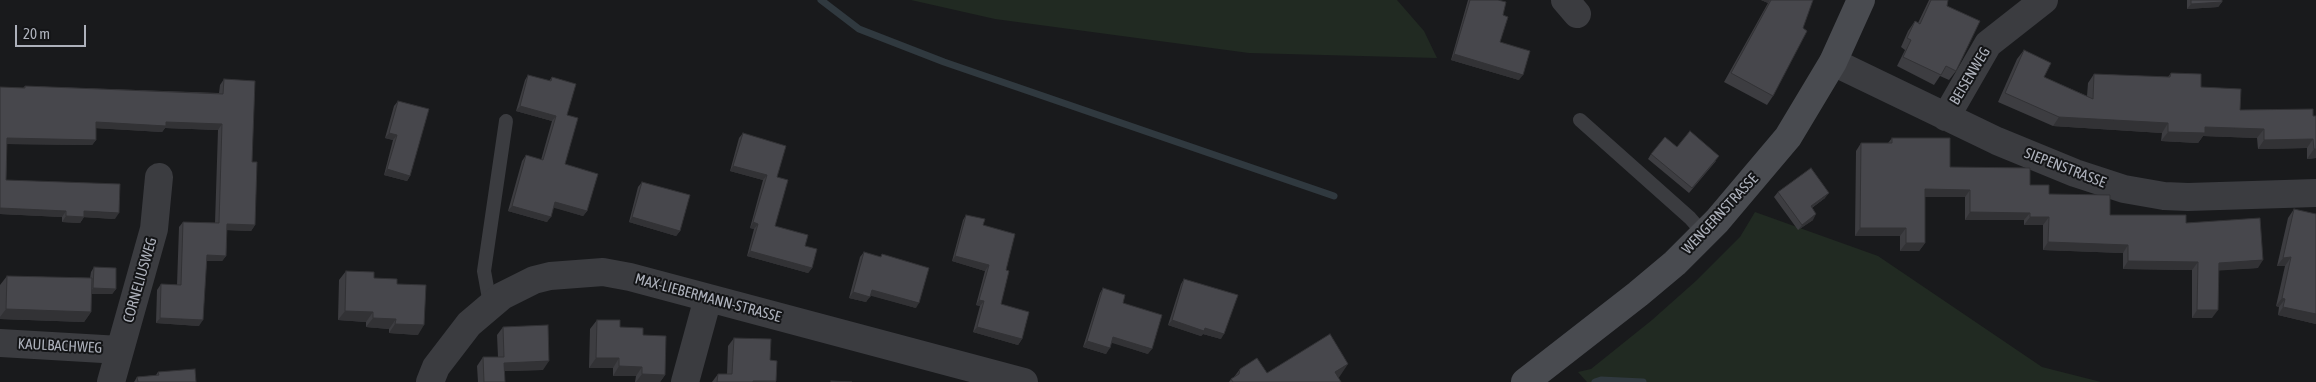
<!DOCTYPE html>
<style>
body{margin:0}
#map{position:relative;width:2316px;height:382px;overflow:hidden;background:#191a1c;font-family:"Asap Condensed",sans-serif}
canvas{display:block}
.scale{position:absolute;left:15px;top:25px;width:71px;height:22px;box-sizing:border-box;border:2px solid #adb1bb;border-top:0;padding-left:6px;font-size:15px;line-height:18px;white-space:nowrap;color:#adb1bb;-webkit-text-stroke:4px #141517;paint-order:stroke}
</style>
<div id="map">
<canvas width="2316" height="382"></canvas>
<div class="scale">20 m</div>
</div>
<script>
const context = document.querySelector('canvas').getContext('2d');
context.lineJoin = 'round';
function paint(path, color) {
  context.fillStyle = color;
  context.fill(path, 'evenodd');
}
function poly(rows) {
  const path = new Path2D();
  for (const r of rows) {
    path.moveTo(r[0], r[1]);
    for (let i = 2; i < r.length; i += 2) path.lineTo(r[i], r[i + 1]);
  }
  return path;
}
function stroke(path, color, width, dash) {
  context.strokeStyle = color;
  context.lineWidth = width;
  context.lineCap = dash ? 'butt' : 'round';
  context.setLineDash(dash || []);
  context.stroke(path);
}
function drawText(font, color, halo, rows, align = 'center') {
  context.font = font + ' "Asap Condensed",sans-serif';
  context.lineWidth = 4;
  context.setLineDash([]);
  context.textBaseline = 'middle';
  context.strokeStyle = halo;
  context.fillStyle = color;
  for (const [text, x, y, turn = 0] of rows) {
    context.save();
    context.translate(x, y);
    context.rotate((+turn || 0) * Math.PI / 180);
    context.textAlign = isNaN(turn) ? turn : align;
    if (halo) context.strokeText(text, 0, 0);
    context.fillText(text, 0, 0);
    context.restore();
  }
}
const green = poly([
 [911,0,1397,0,1424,31,1437,58,1249,53,995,19],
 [1755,212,1878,256,2042,367,2101,382,1587,382,1578,372,1591,369,1652,320,1697,280,1740,237]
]);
const stream = poly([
 [821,0,859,29,944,62,1334,196],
 [1595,382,1601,380,1643,382]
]);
const lane = poly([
 [1580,120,1690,218,1704,234],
 [490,304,484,271,506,121]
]);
const street = poly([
 [1565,0,1577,14],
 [1833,62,1997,141,2075,173,2124,189,2164,196,2188,197,2316,193],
 [1946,117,1988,44,2044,0],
 [0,343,120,350],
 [111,382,154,229,159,177],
 [430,382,436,367,469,324,502,296,534,280,550,276,603,272,630,277,1024,382],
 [685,382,708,298]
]);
const secondary = poly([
 [1525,382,1638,294,1675,263,1717,221,1788,137,1833,62,1861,0]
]);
const wall = poly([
 [1468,0,1498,0,1503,15,1500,42,1519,80,1451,60],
 [1761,0,1813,0,1773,96,1767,105,1724,82,1768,3],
 [1929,0,1948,0,1947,6,1956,71,1949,80,1940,76,1934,85,1897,66,1905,50,1901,47,1908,31,1915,21,1918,23],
 [2187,0,2222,0,2222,2,2218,7,2187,9],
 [2024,50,2044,77,2087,96,2088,83,2094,74,2168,77,2171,73,2201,87,2240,110,2316,116,2316,158,2307,159,2307,148,2258,149,2257,138,2203,136,2198,143,2161,141,2162,133,2053,126,1998,102,2017,59],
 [528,75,549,81,552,77,567,115,565,164,587,211,583,216,553,207,547,222,508,211,522,161,526,155,541,160,552,121,516,111,525,80],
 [224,79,252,162,255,225,251,231,227,230,226,256,222,261,207,261,199,326,156,323,157,290,161,284,177,285,179,227,183,222,215,223,218,130,165,128,162,132,96,128,96,140,92,145,7,144,6,180,115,219,84,217,80,223,62,222,62,217,0,214,0,87,23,88,25,86,219,93,220,85],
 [398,101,410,176,407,181,384,175,393,140,385,138,394,106],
 [743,133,777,177,775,226,805,246,812,268,808,273,747,256,754,229,750,228,763,180,730,171,739,138],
 [1892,138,1950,167,2030,185,2049,194,2110,215,2186,223,2258,268,2218,270,2212,318,2192,318,2192,270,2123,269,2123,253,2043,250,2043,225,2024,225,2024,220,1965,220,1965,197,1925,197,1925,243,1919,251,1900,251,1900,236,1855,236,1856,151,1861,143,1888,143],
 [1677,147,1716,161,1689,193,1648,159,1651,154],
 [642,182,680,231,676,236,629,222,638,187],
 [1778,192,1825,198,1812,208,1813,220,1798,230,1774,197],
 [2294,209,2316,324,2278,315,2279,307,2276,306,2285,266,2277,266,2288,218],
 [966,215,983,225,1006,270,1001,304,1022,339,1018,345,973,332,980,306,976,305,985,271,952,261,963,220],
 [864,252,880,257,882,254,916,308,870,295,866,302,849,298,860,257],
 [94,267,116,289,112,294,91,294,91,312,84,322,0,319,0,285,7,276,90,278,91,272],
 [346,271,397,284,418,335,389,333,389,329,366,327,366,322,338,320,339,280],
 [1184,279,1221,339,1203,334,1201,336,1168,325,1181,284],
 [1103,288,1123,303,1148,354,1111,342,1106,354,1083,347,1100,293],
 [597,320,643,335,665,375,660,382,635,382,636,376,613,376,613,368,589,368,590,329],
 [503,327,543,370,505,371,505,382,478,382,477,366,483,357,498,357,497,335],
 [734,338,770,360,776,382,712,382,718,374,727,374,728,346],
 [1240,369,1267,373,1338,378,1341,382,1229,382,1231,379,1234,377],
 [158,372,196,382,134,382,137,377,156,375]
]);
const shadedWall = poly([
 [1761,0,1770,0,1768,3],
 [2222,2,2218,7,2187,9,2191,4],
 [1454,54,1523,75,1519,80,1451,60],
 [520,106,556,116,552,121,516,111],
 [2059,117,2168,123,2162,133,2053,126],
 [96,122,166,122,222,124,218,130,165,128,162,132,92,128],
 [2205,127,2264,129,2257,138,2203,136,2198,143,2161,141,2168,132],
 [389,133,397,135,393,140,385,138],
 [7,138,96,140,92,145,3,144],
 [2313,139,2307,148,2258,149,2264,140],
 [2314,149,2316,149,2316,158,2307,159],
 [733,166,767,175,763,180,730,171],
 [387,169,410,176,407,181,384,175],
 [1925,189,1970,190,1965,197,1919,197],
 [1829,193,1825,198,1807,211,1811,206],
 [555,202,587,211,583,216,551,207],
 [512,206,551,217,547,222,508,211],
 [0,208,66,211,62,217,0,214],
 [84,211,119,213,115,219,80,217],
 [1970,212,2030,213,2024,220,1965,220],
 [1816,214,1813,220,1798,230,1802,225],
 [66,216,84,217,80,223,62,222],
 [632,217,680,231,676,236,629,222],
 [2030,217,2049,217,2043,225,2024,225],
 [753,222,758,224,754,229,750,228],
 [227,224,255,225,251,231,223,230],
 [1860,228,1906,228,1900,236,1855,236],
 [2048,242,2128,245,2123,253,2043,250],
 [1906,243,1925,243,1919,251,1900,251],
 [750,251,812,268,808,273,747,256],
 [207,255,226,256,222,261,203,261],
 [955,256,989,265,985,271,952,261],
 [2291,257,2285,266,2277,266,2283,258],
 [2263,260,2258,268,2213,271,2219,263],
 [2128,261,2198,262,2192,270,2123,269],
 [93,288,116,289,112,294,90,294],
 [872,290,919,303,916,308,868,295],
 [853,292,870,297,866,302,849,298],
 [2282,298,2285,299,2279,307,2276,306],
 [979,300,984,301,980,306,976,305],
 [2283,307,2316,314,2316,324,2278,315],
 [6,309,91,312,84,322,0,319,0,317],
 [2197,310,2218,310,2212,318,2192,318],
 [345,311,373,312,366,322,338,320],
 [160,318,203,320,199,326,156,323],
 [373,318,396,319,389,329,366,327],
 [1172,320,1205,328,1224,334,1221,339,1203,334,1201,336,1168,325],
 [395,324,424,325,418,335,389,333],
 [977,327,1022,339,1018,345,973,332],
 [1113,337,1152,349,1148,354,1109,342],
 [1087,341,1110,348,1106,354,1083,347],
 [596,358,619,358,613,368,589,368],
 [549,361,543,370,498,371,504,363],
 [1348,364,1338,379,1335,372],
 [619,366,642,367,636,376,613,376],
 [642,374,665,375,660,382,636,382],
 [753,381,776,381,753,382]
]);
const building = poly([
 [1470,0,1498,0,1506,2,1503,15,1508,17,1500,42,1530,51,1523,75,1454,54,1470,0],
 [1771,0,1813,0,1803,28,1807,31,1773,96,1731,73,1771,0],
 [1931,0,1948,0,1947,6,1980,21,1956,71,1946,66,1941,75,1903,57,1911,40,1907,38,1915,21,1920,24,1931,0],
 [2191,0,2222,0,2222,2,2191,4,2191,0],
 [2024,50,2051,63,2044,77,2093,99,2094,74,2170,77,2171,73,2201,74,2201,87,2241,89,2240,110,2313,109,2313,116,2316,116,2316,149,2314,149,2313,139,2264,140,2264,129,2205,127,2205,133,2168,132,2168,123,2059,117,2005,93,2024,50],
 [528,75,551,81,552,77,576,84,567,115,578,118,565,164,598,174,587,211,555,202,551,217,512,206,526,155,543,160,556,116,520,106,528,75],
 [224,79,255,81,252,162,257,162,255,225,227,224,226,256,207,255,203,320,160,318,161,284,181,285,183,222,219,223,222,124,166,122,166,126,96,122,96,140,7,138,6,180,120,184,119,213,84,211,84,217,66,216,66,211,0,208,0,87,25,88,25,86,223,94,224,79],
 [398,101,429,109,410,176,387,169,397,135,389,133,398,101],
 [1690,131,1719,156,1692,188,1651,154,1665,137,1677,147,1690,131],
 [743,133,786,146,777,177,788,180,775,226,808,235,805,246,817,249,812,268,750,251,758,224,753,222,767,175,733,166,743,133],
 [1892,138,1950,138,1950,167,2030,168,2030,185,2049,185,2049,194,2110,195,2110,215,2186,215,2186,223,2260,218,2263,260,2219,263,2218,310,2197,310,2198,262,2128,261,2128,245,2048,242,2049,217,2030,217,2030,213,1970,212,1970,190,1925,189,1925,243,1906,243,1906,228,1860,228,1861,143,1892,143,1892,138],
 [1811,168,1829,193,1811,206,1816,214,1802,225,1778,192,1811,168],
 [642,182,690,195,680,231,632,217,642,182],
 [2294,209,2316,214,2316,314,2283,307,2285,299,2282,298,2291,257,2283,258,2294,209],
 [966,215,985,219,983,225,1015,234,1006,270,1009,271,1001,304,1029,312,1022,339,977,327,984,301,979,300,989,265,955,256,966,215],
 [864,252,881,257,882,254,929,268,919,303,872,290,870,297,853,292,864,252],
 [94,267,116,268,116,289,93,288,94,267],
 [346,271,374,272,374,278,397,279,397,284,426,285,424,325,395,324,396,319,373,318,373,312,345,311,346,271],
 [7,276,92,278,91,312,6,309,7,276],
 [1184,279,1238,295,1224,334,1205,328,1204,331,1172,320,1184,279],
 [1103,288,1125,295,1123,303,1162,315,1152,349,1113,337,1110,348,1087,341,1103,288],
 [597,320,620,320,620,327,643,328,643,335,666,336,665,375,642,374,642,367,619,366,619,358,596,358,597,320],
 [548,325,549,361,504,363,505,382,484,382,483,357,504,357,503,327,548,325],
 [1330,334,1348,364,1335,372,1341,382,1233,382,1231,379,1239,374,1240,369,1257,358,1267,373,1330,334],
 [734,338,771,339,770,360,777,361,776,381,753,381,753,382,717,382,718,374,732,374,734,338],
 [195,369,196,382,138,382,137,377,159,375,158,372,195,369],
 [831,381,852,382,831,382,831,381]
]);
const streetNames = [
 ["BEISENWEG",1970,76,-59],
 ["SIEPENSTRASSE",2065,168,21],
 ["WENGERNSTRASSE",1720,214,-47],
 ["CORNELIUSWEG",140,280,-74],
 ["MAX-LIEBERMANN-STRASSE",708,298,15],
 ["KAULBACHWEG",60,346,3]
];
paint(green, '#212a22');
stroke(stream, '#30393f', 7);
stroke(lane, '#3b3c40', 14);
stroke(street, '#3b3c40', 28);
stroke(secondary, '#494b50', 28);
paint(wall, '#3d3d41');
paint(shadedWall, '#323235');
paint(building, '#47474c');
stroke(building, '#323235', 1);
drawText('15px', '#adb1bb', '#141517', streetNames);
</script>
